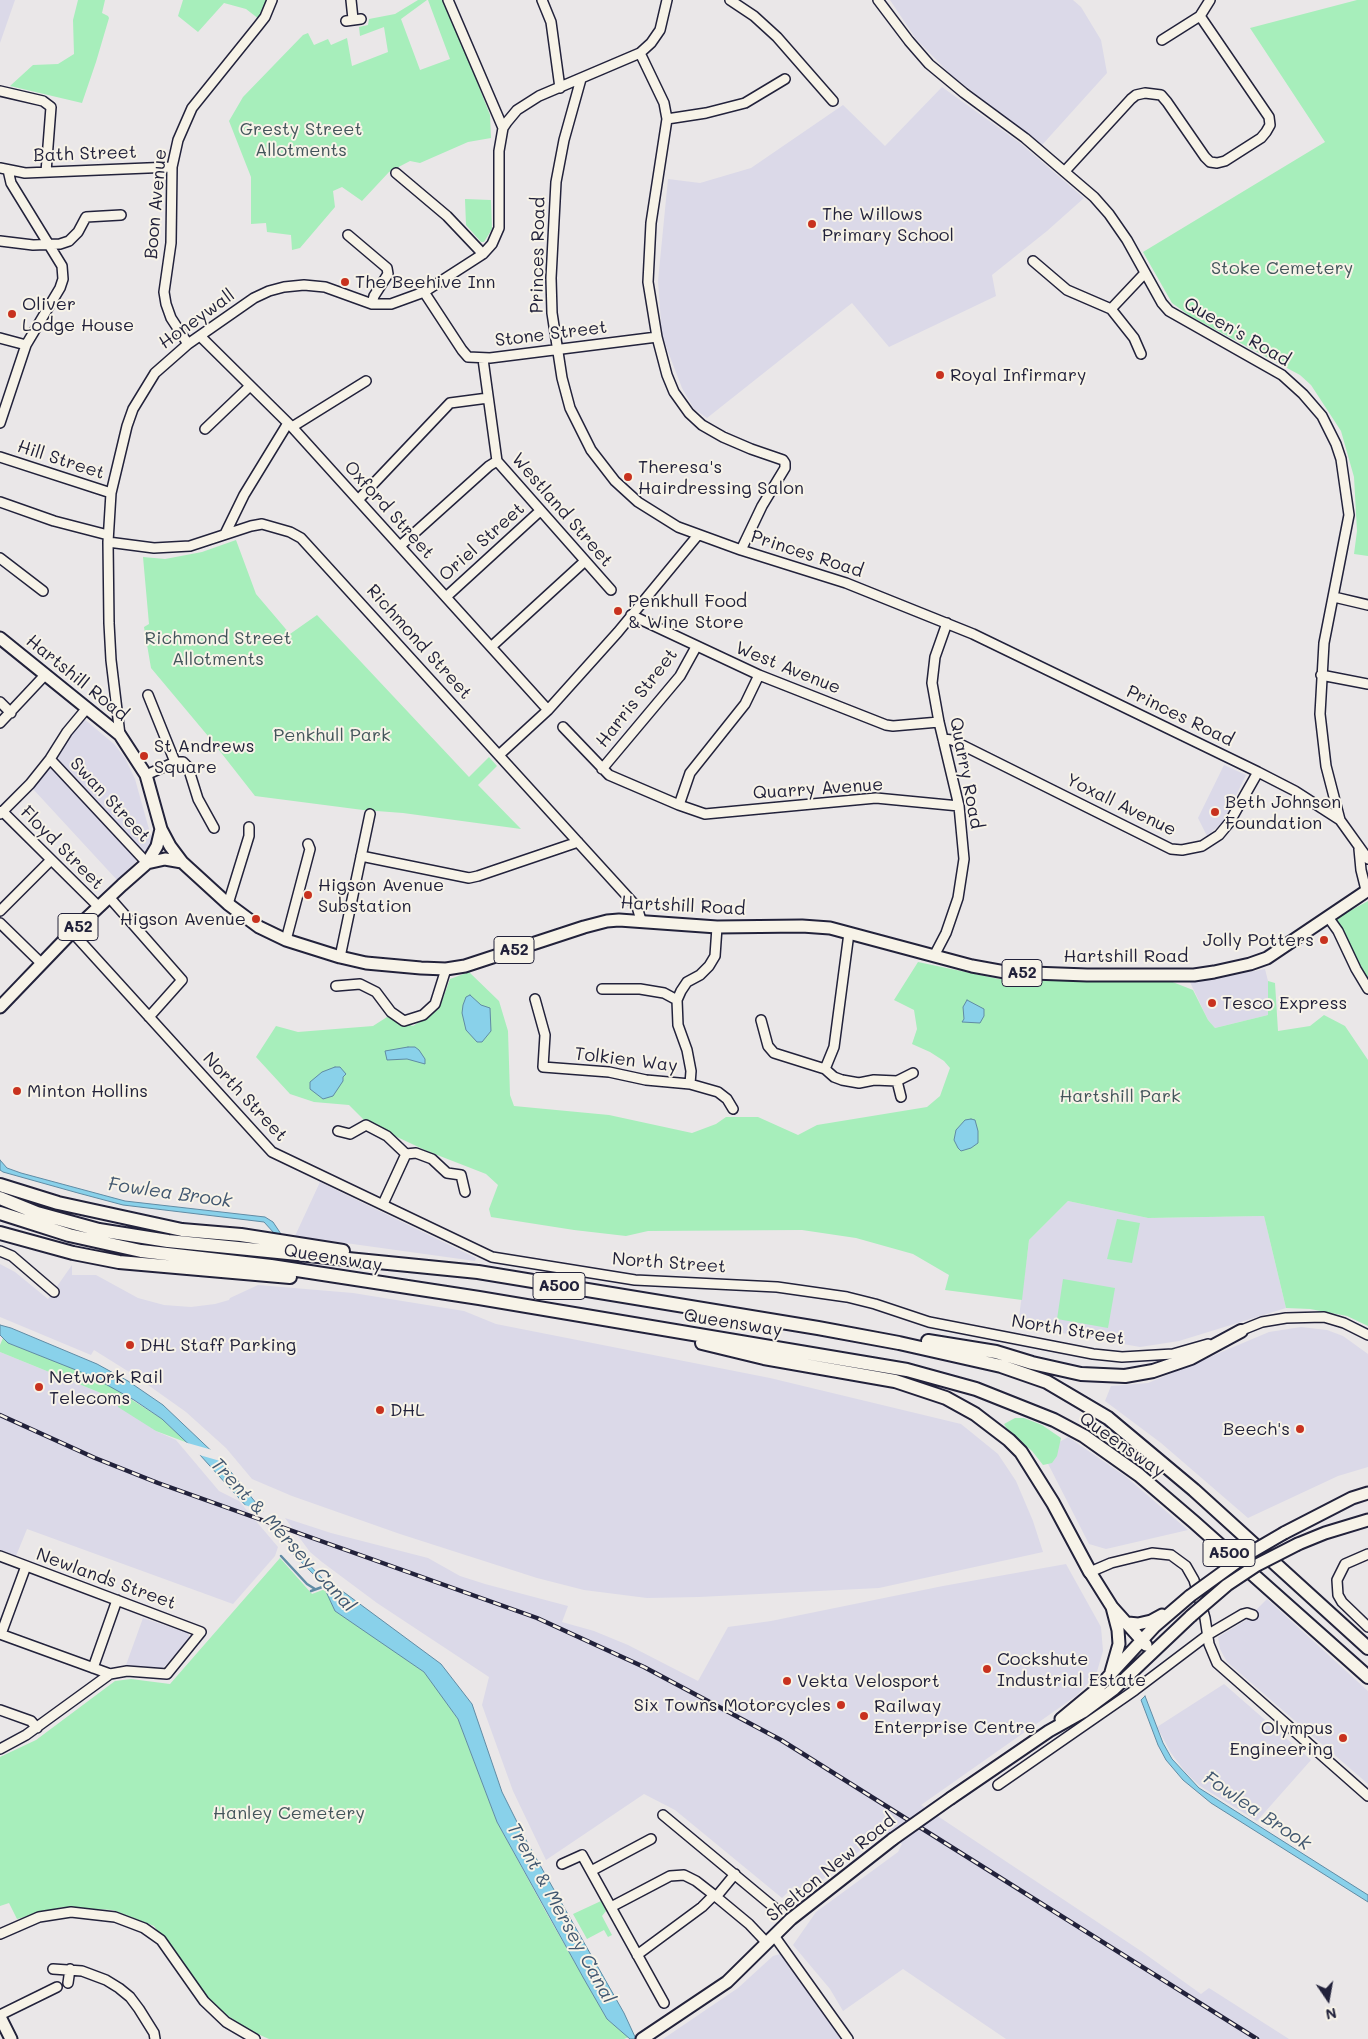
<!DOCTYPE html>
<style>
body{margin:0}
#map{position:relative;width:1368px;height:2039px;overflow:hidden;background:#eae7e8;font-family:Mali,sans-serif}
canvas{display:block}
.north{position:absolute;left:1303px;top:1974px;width:50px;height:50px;-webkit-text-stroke:4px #f7f3e8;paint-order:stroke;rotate:168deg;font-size:14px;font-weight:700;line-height:20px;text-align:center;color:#22223b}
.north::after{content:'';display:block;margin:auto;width:18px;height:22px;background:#22223b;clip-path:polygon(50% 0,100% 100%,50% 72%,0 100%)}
</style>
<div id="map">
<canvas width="1368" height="2039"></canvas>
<div class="north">N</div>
</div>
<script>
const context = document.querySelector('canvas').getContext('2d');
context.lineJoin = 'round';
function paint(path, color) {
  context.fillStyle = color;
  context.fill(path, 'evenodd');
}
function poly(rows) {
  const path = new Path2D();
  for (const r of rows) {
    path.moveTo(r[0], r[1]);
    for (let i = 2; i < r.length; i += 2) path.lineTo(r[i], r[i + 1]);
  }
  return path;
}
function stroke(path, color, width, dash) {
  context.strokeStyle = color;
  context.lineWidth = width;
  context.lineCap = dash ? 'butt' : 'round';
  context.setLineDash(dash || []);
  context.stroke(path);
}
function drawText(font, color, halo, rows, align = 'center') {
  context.font = font + ' Mali,sans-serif';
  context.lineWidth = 4;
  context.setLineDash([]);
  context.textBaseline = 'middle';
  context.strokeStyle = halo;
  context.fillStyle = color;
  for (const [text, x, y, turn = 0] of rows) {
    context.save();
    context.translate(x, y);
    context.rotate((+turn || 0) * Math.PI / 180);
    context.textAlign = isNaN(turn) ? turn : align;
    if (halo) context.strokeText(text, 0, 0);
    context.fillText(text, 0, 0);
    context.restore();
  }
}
const built = poly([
 [0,0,15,0,0,43],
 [890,0,1073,0,1081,7,1101,40,1107,73,1042,145,952,76,916,39],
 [942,87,1020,143,1084,198,1047,231,992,275,996,296,889,347,852,303,707,418,694,409,682,388,662,336,658,281,668,179,700,183,751,168,843,105,885,146],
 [83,718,114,744,125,758,135,779,152,840,147,851,117,880,33,789,62,740],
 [1224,765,1246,775,1223,822,1207,836,1198,818],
 [1265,969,1268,981,1268,1015,1215,1028,1208,1020,1189,980,1223,977],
 [320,1182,476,1258,475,1261,295,1236],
 [1068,1201,1148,1218,1264,1216,1286,1308,1179,1341,1140,1347,1018,1325,1029,1240],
 [0,1264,15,1272,48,1299,72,1265,72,1275,96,1275,138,1298,164,1305,191,1307,215,1304,229,1300,230,1298,258,1285,353,1293,464,1311,496,1324,770,1378,961,1424,998,1454,1016,1481,1033,1521,1043,1552,879,1588,699,1597,647,1598,584,1590,537,1578,400,1534,292,1496,252,1479,226,1448,186,1412,134,1375,94,1350,91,1355,0,1317],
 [1301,1327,1327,1330,1343,1336,1368,1354,1368,1467,1338,1476,1248,1518,1161,1443,1105,1401,1111,1386,1148,1383,1269,1332],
 [0,1352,118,1400,156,1431,176,1440,219,1491,239,1501,278,1547,275,1556,233,1604,27,1529,16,1556,0,1550],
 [1068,1437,1125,1476,1188,1530,1106,1549,1089,1544,1042,1452],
 [285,1518,331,1533,428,1558,460,1576,485,1584,568,1606,562,1622,594,1631,628,1645,698,1681,728,1627,771,1621,943,1586,1066,1564,1101,1627,1103,1651,1096,1675,1076,1696,921,1805,1141,1951,1201,1994,1209,1988,1289,2039,1006,2039,903,1969,843,2011,830,1989,793,1945,816,1912,898,1852,902,1844,884,1832,804,1894,794,1886,782,1898,675,1810,644,1794,546,1860,513,1791,482,1705,489,1677,377,1603,322,1562,310,1552],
 [1267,1599,1368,1691,1368,1784,1227,1662,1220,1649,1218,1637,1246,1620],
 [143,1618,188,1633,190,1639,162,1669,126,1665],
 [1224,1684,1311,1760,1257,1821,1200,1786,1186,1773,1171,1753,1157,1727],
 [780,1954,841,2039,663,2039,738,1988,773,1956]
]);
const green = poly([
 [78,0,105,0,102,13,108,16,109,18,96,62,82,103,10,86,33,65,58,64,74,54,73,20],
 [183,0,268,0,259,19,246,9,224,3,198,32,178,16],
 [418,0,427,0,401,19,420,70,450,59,428,0,445,0,490,115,491,138,468,142,420,163,410,161,389,172,362,201,342,187,333,191,335,207,300,248,292,250,291,235,267,232,266,223,251,224,251,177,229,121,243,97,303,35,308,33,314,45,328,39,331,45,347,38,352,66,388,52,384,27,360,36,359,27,368,25,369,19,395,14],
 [1357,0,1368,0,1368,556,1354,554,1357,531,1354,477,1341,431,1311,385,1300,375,1190,316,1172,303,1143,252,1325,142,1250,28],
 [465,199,491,200,492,229,484,242,481,242,466,225],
 [236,540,256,594,290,634,317,615,469,777,489,757,497,766,478,785,521,829,403,813,363,810,255,796,208,736,151,668,144,627,149,624,143,557,165,559,202,552],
 [1368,901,1368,979,1335,919],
 [918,962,999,979,1031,981,1170,981,1193,990,1208,1020,1215,1028,1268,1015,1268,981,1275,983,1278,1031,1310,1026,1324,1015,1345,1026,1368,1060,1368,1326,1347,1316,1310,1309,1286,1308,1264,1216,1148,1218,1068,1201,1029,1240,1022,1300,945,1290,949,1275,913,1254,856,1238,802,1230,648,1231,626,1236,574,1230,491,1217,489,1209,498,1185,486,1174,427,1151,367,1123,349,1105,314,1102,290,1094,256,1057,276,1026,298,1032,373,1026,387,1017,413,1026,439,1009,450,979,469,972,499,1001,508,1031,510,1095,514,1106,609,1115,692,1133,716,1124,726,1117,758,1117,798,1135,817,1125,927,1107,940,1096,950,1068,944,1061,930,1052,912,1044,917,1029,914,1010,894,1000],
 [1117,1219,1140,1223,1132,1263,1107,1259],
 [1063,1279,1115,1288,1108,1328,1057,1319],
 [3,1338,8,1343,84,1372,107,1384,162,1419,188,1443,156,1431,118,1407,118,1400,0,1352,0,1345],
 [1015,1418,1024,1418,1042,1425,1061,1438,1057,1456,1052,1463,1043,1465,1032,1451,1007,1429,1004,1424],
 [280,1558,312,1594,325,1589,335,1611,396,1652,424,1672,430,1679,458,1719,497,1822,547,1914,607,2019,629,2037,624,2039,269,2039,251,2031,219,2010,206,1996,154,1926,113,1910,62,1907,17,1919,9,1903,0,1906,0,1757,36,1740,115,1681,131,1679,170,1684],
 [601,1901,606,1911,602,1916,612,1935,608,1937,604,1930,587,1939,573,1914]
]);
const water = poly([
 [470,995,481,1005,490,1008,491,1031,482,1042,477,1042,466,1030,462,1013,463,1005,466,997,470,995],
 [967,1000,984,1009,984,1016,980,1023,962,1022,964,1019,963,1007,967,1000],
 [408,1047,415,1047,419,1050,425,1059,425,1064,407,1059,387,1060,385,1051,408,1047],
 [335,1067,340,1067,346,1074,343,1077,343,1081,333,1096,323,1099,310,1089,310,1082,322,1072,335,1067],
 [971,1119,975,1120,978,1131,978,1143,971,1148,961,1151,958,1148,954,1140,956,1130,965,1120,971,1119],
 [0,1160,7,1168,21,1173,125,1201,265,1217,273,1222,281,1234,274,1233,264,1222,123,1205,78,1193,3,1172,0,1170,0,1160],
 [0,1325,11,1328,97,1364,128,1381,163,1405,222,1461,291,1546,324,1580,345,1593,441,1664,472,1704,502,1792,528,1844,624,2013,636,2039,630,2039,607,2019,584,1979,497,1822,458,1719,424,1672,335,1611,322,1583,247,1507,200,1455,162,1419,134,1400,91,1376,8,1343,0,1335,0,1325],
 [1145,1696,1163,1743,1172,1759,1199,1788,1368,1895,1368,1902,1211,1803,1183,1780,1166,1760,1158,1745,1141,1700,1145,1696]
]);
const pier = poly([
 [184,1442,216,1451,227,1463,196,1454],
 [242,1504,266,1512,295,1547,291,1545,287,1550]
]);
const stream = poly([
 [281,1556,307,1584,315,1589],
 [311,1591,325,1586]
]);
const minor = poly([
 [351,0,353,19],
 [448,0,503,128],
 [542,0,551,22,560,88],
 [730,0,754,16,777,37,833,101],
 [878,0,909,41,929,64,964,93,1025,138,1094,197,1109,214,1127,240,1162,303,1169,311,1282,375,1303,394,1322,416,1336,444,1341,459,1349,515,1324,643,1320,714,1326,766,1340,820],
 [346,21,361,19],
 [1162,40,1200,16],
 [640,53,664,103,667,119,651,223,648,282,657,337,667,375,674,392,689,413,702,425,723,437,751,449,783,460,785,463,785,468,762,506,741,550],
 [581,79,564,140,556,182,551,278,552,313,562,378,570,408,591,450,615,481,638,502,678,527,741,550,846,583,973,634,1258,772,1295,791,1340,820,1368,859],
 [0,91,43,101,51,107,46,172],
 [667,119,706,113,745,103,785,79],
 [0,168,25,173,172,167],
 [1065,171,1131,99,1136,95,1145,93,1161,95,1167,102,1205,157,1210,162,1217,163,1225,161,1261,138,1266,132,1270,125,1269,117,1200,16,1210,0],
 [396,173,447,216,483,254],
 [348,235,387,268,388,274,374,296,372,304],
 [0,241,33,245,60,244,69,241,78,232,86,217,121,215],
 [1033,261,1067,290,1111,309,1134,338,1141,354],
 [424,292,462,350,468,357,490,358,657,337],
 [1111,309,1145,273],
 [200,336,292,427,548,710],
 [0,338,26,345],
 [188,344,171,318,166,304,164,292,171,243,172,167,178,140,192,108,258,26,265,17,272,0],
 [483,359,497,461,611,590],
 [0,423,26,345,60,288,63,279,62,266,11,183,8,170],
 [292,427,366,381],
 [205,429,250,386],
 [0,457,111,493],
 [358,500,450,403,488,398],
 [0,502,54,521,108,535],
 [225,534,244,495,288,423],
 [108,542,154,548,190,546,251,526,262,524,290,532,301,538,637,907,641,920],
 [400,546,489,466,497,461],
 [0,558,43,591],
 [446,597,540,511],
 [1334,597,1368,605],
 [631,615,759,675,886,725,893,726,939,722],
 [491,647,585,561],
 [1321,675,1368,684],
 [148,695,175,762,183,762,188,767,198,799,214,828],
 [0,702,11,713],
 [0,723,45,675],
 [563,727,609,775,679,805,705,814,876,798,959,806],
 [120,735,111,660,109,623,108,542,111,493,127,426,133,409,155,373,188,344,254,298,269,291,284,287,304,285,325,287,372,304,391,304,424,292,483,254,492,244,499,228,499,151,503,128,507,122,517,110,539,96,640,53,651,43,660,30,667,0],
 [943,739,952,740,1171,849,1182,850,1202,846,1219,835,1229,823,1258,772],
 [499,755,548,710,618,632,698,535],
 [50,759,147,863],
 [602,769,680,676,696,647],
 [146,775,175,762],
 [679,805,690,773,745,704,759,675],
 [2,811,99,907],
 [0,814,30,784,50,759,67,732,87,708],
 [1359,849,1361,870,1366,890],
 [361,856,469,878,478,876,578,842],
 [109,897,182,980,149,1017],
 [228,904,249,836,249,827],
 [0,911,51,860],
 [1328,917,1338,931,1356,969,1368,989],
 [0,923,41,963],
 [72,932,272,1152,492,1257,635,1280,777,1287,847,1297,875,1304,929,1322,1093,1354,1122,1357,1173,1354,1208,1344],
 [286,940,310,849,308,844],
 [934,956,946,933,958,898,964,859,959,806,939,722,932,683,935,657,947,623],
 [340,957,370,814],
 [336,986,360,984,376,992,391,1012,404,1021,423,1015,435,1004,446,969],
 [602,989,640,989,664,993,677,1000],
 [535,999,545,1035,543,1067,609,1072,646,1080,690,1084,691,1071,687,1050,678,1025,677,1000,681,991,687,982,700,975,709,966,715,956,717,927],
 [761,1020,768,1046,774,1053,825,1069,834,1077,842,1080,859,1083,874,1080,897,1081,913,1073],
 [825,1069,834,1047,849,933],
 [897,1081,901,1097],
 [690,1084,718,1092,727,1099,733,1109],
 [338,1131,350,1134,366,1125,387,1136,406,1154],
 [406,1154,416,1153,432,1159,447,1173,461,1175,465,1192],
 [383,1204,406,1154],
 [0,1251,12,1256,54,1292],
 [1237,1332,1262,1322,1286,1318,1324,1317,1344,1323,1368,1335],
 [1368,1554,1345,1564,1337,1580,1338,1595,1342,1602,1368,1627],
 [0,1556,201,1632,167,1674,127,1671,110,1674,26,1735,0,1749],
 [1090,1572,1111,1563,1152,1553,1171,1555,1186,1566,1194,1580,1205,1618,1209,1644,1217,1663,1368,1796],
 [0,1634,110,1674],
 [1,1634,26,1566],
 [93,1668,117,1600],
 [0,1710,31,1721,37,1728],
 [998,1785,1135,1690,1209,1634,1243,1614,1247,1613,1253,1615],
 [663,1815,776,1909],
 [562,1864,582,1855,664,2003],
 [591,1871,651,1839],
 [716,1897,735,1874],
 [611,1907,670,1876,684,1875,696,1881,714,1895,749,1924,766,1942],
 [0,1934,39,1917,71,1912,115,1917,144,1928,161,1940,204,2001,226,2022,255,2039],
 [775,1937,848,2039],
 [637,1955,702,1907,714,1895],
 [53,1969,82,1971,106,1980,119,1988,130,1997,139,2009,154,2033,155,2039],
 [68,1983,70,1969],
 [0,2015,57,1987]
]);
const major = poly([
 [0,638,120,735,146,775,161,829,170,846,182,862,228,904,259,927,286,940,340,957,366,963,421,968,446,969,465,966,584,927,607,921,619,920,717,927,802,926,830,928,972,966,1005,972,1087,975,1194,975,1214,972,1250,964,1267,958,1368,890],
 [147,863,165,859,182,862],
 [0,1007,72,932,122,885,147,863,157,846,161,829],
 [1284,1533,1352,1498,1368,1493],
 [1298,1544,1325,1533,1368,1520],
 [1090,1572,1112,1607,1146,1645],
 [1128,1623,1138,1624,1151,1621,1162,1615],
 [1111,1672,1119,1644,1118,1630,1112,1607],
 [1061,1719,1096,1690,1155,1626,1190,1596],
 [951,1798,1049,1731,1083,1712,1114,1689,1191,1616],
 [0,2017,11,2039],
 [642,2039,727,1982,791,1919,893,1839]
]);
const highway = poly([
 [0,1185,58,1203,182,1230,241,1235,343,1251],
 [0,1198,37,1213,99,1230,168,1241,478,1272,818,1328,899,1343,1001,1366,1047,1382,1108,1418,1194,1490,1368,1648],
 [0,1213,69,1235,141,1251,271,1266,479,1298,907,1370,976,1389,1054,1420,1084,1436,1139,1475,1194,1522,1368,1677],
 [0,1233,73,1253,119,1262,290,1277],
 [928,1341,996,1352,1032,1363,1081,1374,1125,1376,1153,1371,1191,1358,1241,1331],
 [702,1343,764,1358,895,1381,946,1398,975,1414,1009,1440,1021,1452,1053,1503,1090,1572]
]);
const rail = poly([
 [0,1415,95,1458,158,1483,537,1618,644,1667,781,1740,1257,2039]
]);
const majorBridge = poly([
 [1190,1596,1248,1554,1284,1533],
 [1191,1616,1227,1585,1257,1565,1298,1544],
 [893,1839,951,1798]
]);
const markers = [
 [812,224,5,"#c8321e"],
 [345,282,5,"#c8321e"],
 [12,314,5,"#c8321e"],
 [940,375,5,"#c8321e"],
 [628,477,5,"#c8321e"],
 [618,611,5,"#c8321e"],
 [144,756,5,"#c8321e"],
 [1215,812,5,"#c8321e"],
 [308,895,5,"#c8321e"],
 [256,919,5,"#c8321e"],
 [1324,940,5,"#c8321e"],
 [1212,1003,5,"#c8321e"],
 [17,1091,5,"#c8321e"],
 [130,1345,5,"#c8321e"],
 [39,1387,5,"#c8321e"],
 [380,1410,5,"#c8321e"],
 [1300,1429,5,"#c8321e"],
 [987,1669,5,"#c8321e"],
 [787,1681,5,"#c8321e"],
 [841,1705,5,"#c8321e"],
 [864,1716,5,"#c8321e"],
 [1343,1738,5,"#c8321e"]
];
const shields = [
 [78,927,40],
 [514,950,40],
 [1022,973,40],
 [559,1286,52],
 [1229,1553,52]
];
const shieldNames = [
 ["A52",78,927],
 ["A52",514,950],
 ["A52",1022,973],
 ["A500",559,1286],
 ["A500",1229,1553]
];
const parkNames = [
 ["Gresty Street",301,129],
 ["Allotments",301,150],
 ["Stoke Cemetery",1282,268],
 ["Richmond Street",218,638],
 ["Allotments",218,659],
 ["Penkhull Park",332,735],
 ["Hartshill Park",1120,1096],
 ["Hanley Cemetery",289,1813]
];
const streetNames = [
 ["Bath Street",85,154,-2],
 ["Boon Avenue",156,204,-85],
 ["Princes Road",538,255,-89],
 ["Honeywall",197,319,-36],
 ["Queen's Road",1237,332,30],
 ["Stone Street",551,334,-7],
 ["Hill Street",61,460,18],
 ["Oxford Street",389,510,48],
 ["Westland Street",562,510,49],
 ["Oriel Street",482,542,-42],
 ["Princes Road",807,554,18],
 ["Richmond Street",419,642,48],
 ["West Avenue",788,668,22],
 ["Hartshill Road",77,678,39],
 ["Harris Street",637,698,-52],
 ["Princes Road",1180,716,26],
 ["Quarry Road",966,773,79],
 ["Quarry Avenue",818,789,-4],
 ["Swan Street",110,800,47],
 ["Yoxall Avenue",1121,805,26],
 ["Floyd Street",62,848,45],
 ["Hartshill Road",683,906,3],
 ["Hartshill Road",1126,956],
 ["Tolkien Way",626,1060,7],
 ["North Street",245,1097,47],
 ["Queensway",333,1258,9],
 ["North Street",669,1263,4],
 ["Queensway",733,1323,9],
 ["North Street",1068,1330,9],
 ["Queensway",1122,1445,35],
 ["Newlands Street",106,1579,20],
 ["Shelton New Road",831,1868,-39]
];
const poiNames = [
 ["The Willows",822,214],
 ["Primary School",822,235],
 ["The Beehive Inn",355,282],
 ["Oliver",22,304],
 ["Lodge House",22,325],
 ["Royal Infirmary",950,375],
 ["Theresa's",638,467],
 ["Hairdressing Salon",638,488],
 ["Penkhull Food",628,601],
 ["& Wine Store",628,622],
 ["St Andrews",154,746],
 ["Square",154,767],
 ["Beth Johnson",1225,802],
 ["Foundation",1225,823],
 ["Higson Avenue",318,885],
 ["Substation",318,906],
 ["Higson Avenue",246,919,"right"],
 ["Jolly Potters",1314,940,"right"],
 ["Tesco Express",1222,1003],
 ["Minton Hollins",27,1091],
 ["DHL Staff Parking",140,1345],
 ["Network Rail",49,1377],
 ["Telecoms",49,1398],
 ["DHL",390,1410],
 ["Beech's",1290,1429,"right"],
 ["Cockshute",997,1659],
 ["Industrial Estate",997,1680],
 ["Vekta Velosport",797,1681],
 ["Six Towns Motorcycles",831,1705,"right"],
 ["Railway",874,1706],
 ["Enterprise Centre",874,1727],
 ["Olympus",1333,1728,"right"],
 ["Engineering",1333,1749,"right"]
];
const waterNames = [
 ["Fowlea Brook",170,1193,8],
 ["Trent & Mersey Canal",283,1535,47],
 ["Fowlea Brook",1257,1811,34],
 ["Trent & Mersey Canal",561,1913,61]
];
paint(built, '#dbd9e8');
paint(green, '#a7eebb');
paint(water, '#89d1ea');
stroke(water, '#608ba4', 1);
paint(pier, '#eae7e8');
stroke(stream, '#608ba4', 2.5);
stroke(minor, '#22223b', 12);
stroke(major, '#22223b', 15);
stroke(highway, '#22223b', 16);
stroke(minor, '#f7f3e8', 9);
stroke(major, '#f7f3e8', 11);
stroke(highway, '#f7f3e8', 12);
stroke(rail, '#22223b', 4.5);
stroke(rail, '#f7f3e8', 2.5, [8]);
stroke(majorBridge, '#22223b', 15, []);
stroke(majorBridge, '#f7f3e8', 11);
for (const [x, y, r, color] of markers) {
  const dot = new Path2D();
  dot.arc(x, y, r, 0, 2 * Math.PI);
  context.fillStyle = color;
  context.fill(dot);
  stroke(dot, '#f7f3e8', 2);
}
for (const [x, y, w] of shields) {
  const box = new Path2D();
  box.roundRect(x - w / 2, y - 13.5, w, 27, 4);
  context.fillStyle = '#f7f3e8';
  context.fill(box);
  stroke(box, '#22223b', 1);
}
drawText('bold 16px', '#22223b', null, shieldNames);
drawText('18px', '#43555b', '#f7f3e8', parkNames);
drawText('18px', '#22223b', '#f7f3e8', streetNames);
drawText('18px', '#22223b', '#f7f3e8', poiNames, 'left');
drawText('italic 19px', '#415770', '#f7f3e8', waterNames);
</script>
